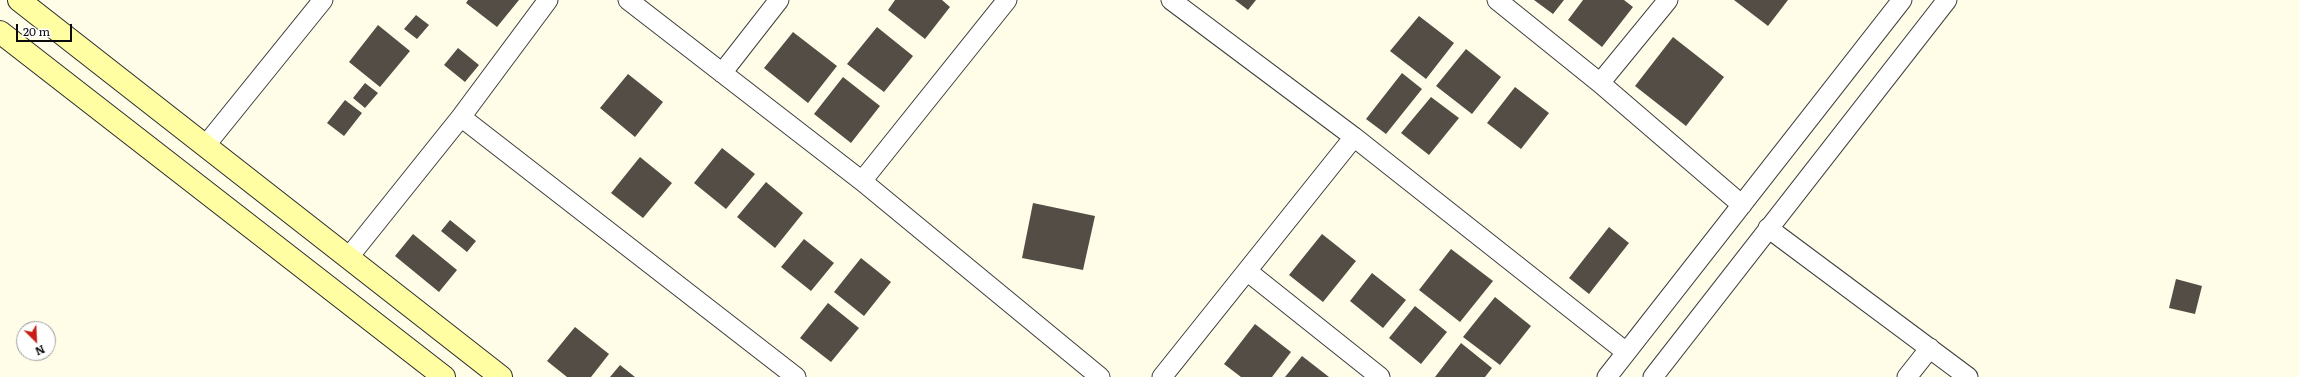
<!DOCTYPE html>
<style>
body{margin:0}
#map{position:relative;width:2299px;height:377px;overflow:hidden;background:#fffde8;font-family:Literata,serif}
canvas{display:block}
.north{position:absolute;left:16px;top:321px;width:40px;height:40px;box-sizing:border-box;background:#fff;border:1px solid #9d9d9d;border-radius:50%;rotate:156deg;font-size:11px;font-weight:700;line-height:16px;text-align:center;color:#0b0b0b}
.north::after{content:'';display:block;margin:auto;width:14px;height:18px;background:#c71f16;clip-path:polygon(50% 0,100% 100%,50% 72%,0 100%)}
.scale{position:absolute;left:16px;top:24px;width:56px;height:18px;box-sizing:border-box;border:2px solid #0b0b0b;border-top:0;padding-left:5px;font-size:12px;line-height:14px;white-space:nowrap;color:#0b0b0b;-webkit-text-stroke:3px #fff;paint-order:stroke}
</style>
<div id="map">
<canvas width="2299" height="377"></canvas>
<div class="north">N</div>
<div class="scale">20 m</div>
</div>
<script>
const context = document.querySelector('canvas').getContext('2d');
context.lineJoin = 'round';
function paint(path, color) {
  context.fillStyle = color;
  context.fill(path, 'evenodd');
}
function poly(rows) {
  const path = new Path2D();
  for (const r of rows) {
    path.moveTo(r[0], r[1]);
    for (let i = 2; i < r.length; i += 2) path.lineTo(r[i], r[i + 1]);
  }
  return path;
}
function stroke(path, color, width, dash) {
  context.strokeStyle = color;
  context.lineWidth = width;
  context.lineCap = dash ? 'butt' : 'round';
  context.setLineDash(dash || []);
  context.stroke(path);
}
const building = poly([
 [468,0,519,0,497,27,466,3],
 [895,0,942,0,950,7,925,39,888,10],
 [1235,0,1256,0,1248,10],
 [1534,0,1564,0,1553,14],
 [1583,0,1624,0,1633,7,1602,47,1568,20],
 [1734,0,1788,0,1768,26],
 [416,15,429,25,417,39,404,29],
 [1419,16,1454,43,1426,79,1390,51],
 [378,25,410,51,380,87,349,62],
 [877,27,913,56,884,92,847,64],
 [793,32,837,66,808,103,764,68],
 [1673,37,1724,77,1686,126,1635,86],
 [458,48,479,65,465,82,444,65],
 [1466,49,1501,77,1472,114,1436,86],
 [1402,73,1422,89,1386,134,1366,119],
 [628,74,663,102,635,137,600,108],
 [843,77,880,106,851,143,814,114],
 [365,83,378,93,365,108,353,98],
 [1515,87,1549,113,1521,149,1487,123],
 [1431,97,1459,118,1429,155,1401,133],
 [345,100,362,113,344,136,327,123],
 [722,148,755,174,726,209,694,183],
 [640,157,672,183,643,218,611,193],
 [766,182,803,213,775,248,737,217],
 [1033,203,1095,216,1083,270,1022,258],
 [450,220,476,241,467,252,441,231],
 [1609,227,1629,243,1589,294,1569,278],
 [413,234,457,270,439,292,395,256],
 [1322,234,1356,261,1323,302,1289,275],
 [804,239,834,263,811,291,781,267],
 [1451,249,1493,281,1460,322,1419,290],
 [861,258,891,282,864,316,834,292],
 [1372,273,1406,300,1383,328,1350,301],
 [2176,279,2202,286,2195,314,2169,308],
 [1495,297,1531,326,1500,365,1463,337],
 [828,303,859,328,831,362,800,338],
 [1415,306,1447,332,1421,364,1389,338],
 [1255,324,1291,352,1272,377,1241,377,1224,364],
 [575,327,609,354,591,377,567,377,547,361],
 [1461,343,1492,368,1485,377,1435,377],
 [1302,356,1329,377,1285,377],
 [620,365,635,377,610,377]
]);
const street = poly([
 [628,0,862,181,1007,0],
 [1171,0,1354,137,1626,352],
 [1497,0,1600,83,1742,205],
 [722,73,779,0],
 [1600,83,1668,0],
 [461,117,548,0],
 [205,146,323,0],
 [862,181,1100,377],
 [1768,228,1968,377],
 [348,258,461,117,796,377],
 [1247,271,1380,377],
 [1162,377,1354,137],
 [1607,377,1902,0],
 [1653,377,1947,0],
 [1907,377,1930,348]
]);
const secondary = poly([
 [19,0,501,377],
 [0,32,444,377]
]);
paint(building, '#544d46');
stroke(street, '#3e3e3e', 21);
stroke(secondary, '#2d2d2d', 24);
stroke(street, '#fff', 19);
stroke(secondary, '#fffea3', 22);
</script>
